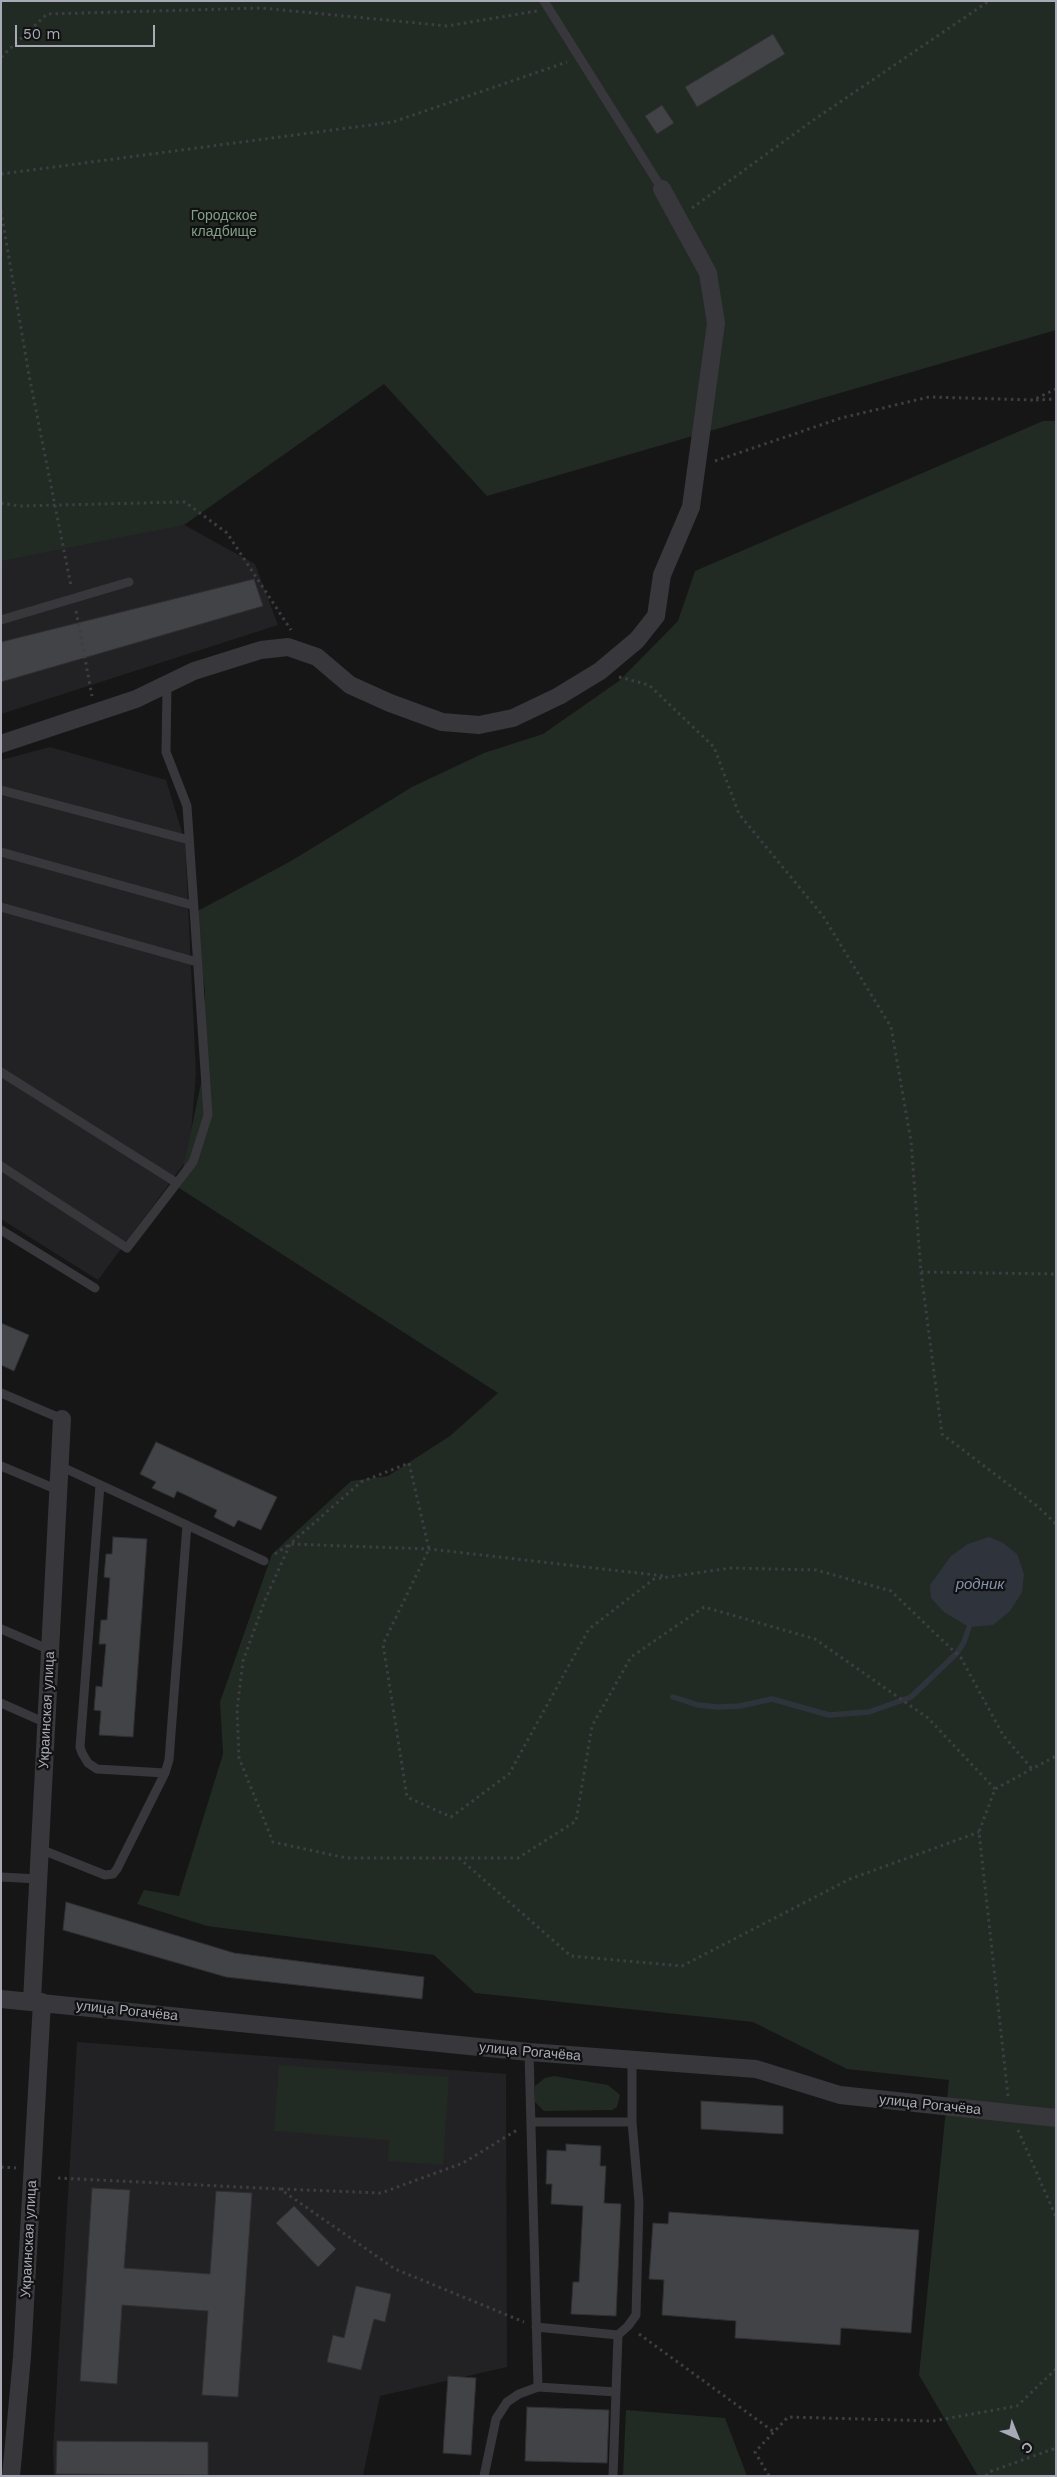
<!DOCTYPE html>
<meta charset="utf-8">
<style>
body{margin:0}
#map{position:relative;width:1057px;height:2477px;overflow:hidden;background:#161617;font-family:"Work Sans",sans-serif}
canvas{display:block}
.frame{position:absolute;inset:0;border:2px solid #a8aab6;pointer-events:none}
.north{position:absolute;left:992px;top:2412px;width:50px;height:50px;-webkit-text-stroke:4px #111112;paint-order:stroke;rotate:136deg;font-size:14px;font-weight:700;line-height:20px;text-align:center;color:#a8aab6}
.north::after{content:'';display:block;margin:auto;width:18px;height:22px;background:#a8aab6;clip-path:polygon(50% 0,100% 100%,50% 72%,0 100%)}
.scale{position:absolute;left:15px;top:25px;width:140px;height:22px;box-sizing:border-box;border:2px solid #a8aab6;border-top:0;padding-left:6px;font-size:15px;line-height:18px;white-space:nowrap;color:#a8aab6;-webkit-text-stroke:4px #111112;paint-order:stroke}
</style>
<div id="map">
<canvas width="1057" height="2477"></canvas>
<div class="frame"></div>
<div class="north">С</div>
<div class="scale">50 m</div>
</div>
<script>
const context = document.querySelector('canvas').getContext('2d');
context.lineJoin = 'round';
function paint(path, color) {
  context.fillStyle = color;
  context.fill(path, 'evenodd');
}
function poly(rows) {
  const path = new Path2D();
  for (const r of rows) {
    path.moveTo(r[0], r[1]);
    for (let i = 2; i < r.length; i += 2) path.lineTo(r[i], r[i + 1]);
  }
  return path;
}
function stroke(path, color, width, dash) {
  context.strokeStyle = color;
  context.lineWidth = width;
  context.lineCap = dash ? 'butt' : 'round';
  context.setLineDash(dash || []);
  context.stroke(path);
}
function drawText(font, color, halo, rows, align = 'center') {
  context.font = font + ' "Work Sans",sans-serif';
  context.lineWidth = 4.5;
  context.setLineDash([]);
  context.textBaseline = 'middle';
  context.strokeStyle = halo;
  context.fillStyle = color;
  for (const [text, x, y, turn = 0] of rows) {
    context.save();
    context.translate(x, y);
    context.rotate((+turn || 0) * Math.PI / 180);
    context.textAlign = isNaN(turn) ? turn : align;
    if (halo) context.strokeText(text, 0, 0);
    context.fillText(text, 0, 0);
    context.restore();
  }
}
const built = poly([
 [170,517,255,564,278,625,1,714,1,552],
 [50,747,166,780,185,842,196,1073,189,1157,98,1280,1,1219,1,760],
 [77,2042,506,2074,507,2367,380,2396,363,2475,54,2476,53,2450]
]);
const green = poly([
 [1,1,1056,1,1056,330,487,496,384,384,184,525,1,561],
 [1043,421,1056,421,1056,2476,978,2476,919,2375,949,2080,847,2069,753,2022,475,1993,434,1955,207,1926,137,1904,144,1890,179,1896,223,1754,220,1702,272,1554,351,1481,388,1476,450,1436,498,1393,179,1188,204,1069,205,991,194,913,291,861,412,787,484,753,543,734,619,681,678,621,695,571],
 [279,2065,449,2077,443,2165,388,2161,389,2140,274,2131],
 [554,2076,608,2085,620,2095,617,2107,612,2110,544,2111,535,2102,535,2086,545,2078],
 [626,2410,725,2418,747,2476,623,2476]
]);
const water = poly([
 [989,1537,1003,1543,1017,1554,1024,1574,1022,1592,1010,1611,993,1625,969,1627,944,1612,931,1598,930,1585,951,1556,968,1544]
]);
const stream = poly([
 [673,1697,698,1705,718,1707,740,1706,772,1699,829,1715,869,1712,911,1697,957,1653,964,1642,969,1627]
]);
const building = poly([
 [773,34,785,54,697,107,685,87,773,34],
 [662,105,674,123,657,134,645,116,662,105],
 [254,579,263,606,1,682,1,642,254,579],
 [1,1323,29,1335,14,1371,1,1365,1,1323],
 [156,1442,277,1497,261,1530,238,1520,234,1527,214,1517,217,1510,177,1491,174,1498,152,1488,156,1482,140,1474,156,1442],
 [113,1537,147,1539,133,1737,99,1735,101,1711,94,1710,96,1686,102,1687,106,1644,99,1644,101,1620,107,1620,110,1578,104,1577,106,1554,112,1554,113,1537],
 [66,1902,234,1953,424,1977,422,1999,226,1977,63,1930,66,1902],
 [701,2101,783,2106,783,2134,701,2129,701,2101],
 [566,2144,601,2146,600,2166,606,2166,604,2203,621,2204,616,2316,571,2314,573,2282,579,2282,583,2206,551,2204,552,2184,546,2184,547,2150,566,2151,566,2144],
 [92,2188,130,2190,124,2268,210,2274,216,2191,252,2193,238,2397,202,2395,208,2311,122,2305,117,2384,80,2381,92,2188],
 [294,2206,336,2249,318,2267,276,2223,294,2206],
 [669,2212,919,2230,911,2333,841,2328,840,2345,735,2338,736,2321,662,2315,664,2280,649,2279,653,2223,668,2224,669,2212],
 [356,2286,391,2294,385,2322,374,2319,361,2370,327,2362,333,2335,344,2338,356,2286],
 [448,2376,476,2378,471,2455,443,2453,448,2376],
 [527,2407,609,2410,607,2463,525,2461,527,2407],
 [57,2441,208,2442,208,2475,56,2474,57,2441]
]);
const path = poly([
 [1,57,47,14,262,8,447,26,537,11],
 [1,174,393,122,567,62],
 [692,208,812,121,989,1],
 [1,211,29,375,71,586],
 [1036,400,1056,399],
 [715,461,841,418,929,397,1033,400,1056,389],
 [1,503,19,506,185,502,227,533,291,630],
 [76,611,92,696],
 [619,677,649,685,714,747,739,814,823,916,891,1027,911,1141,921,1272,942,1434,1037,1506,1056,1524],
 [921,1272,1056,1274],
 [275,1554,290,1544,429,1549,664,1576],
 [995,1789,928,1718,815,1639,704,1607,631,1657,592,1726,576,1821,518,1858,346,1858,273,1842,239,1758,237,1710,243,1661,265,1600,290,1544,361,1482,409,1463,429,1549,383,1644,407,1797,451,1817,509,1774,589,1629,654,1579,731,1568,816,1570,891,1591,961,1658,1003,1735,1032,1769],
 [459,1858,571,1956,682,1966,850,1879,979,1832],
 [1008,2096,979,1832,995,1789,1056,1756],
 [1018,2130,1056,2217],
 [1,2167,16,2168],
 [58,2178,280,2189,395,2269,524,2322],
 [281,2189,381,2193,463,2163,517,2130],
 [639,2334,774,2432],
 [769,2476,755,2452,788,2417,933,2421,1017,2406,1056,2369],
 [986,2476,989,2472,1056,2448]
]);
const service = poly([
 [544,1,662,189],
 [1,620,129,582],
 [1,790,189,840],
 [1,852,192,905],
 [1,907,197,962],
 [1,1072,177,1183],
 [1,1166,127,1248,193,1162,208,1115,187,806,166,752,167,684],
 [1,1230,95,1288],
 [1,1393,62,1419],
 [1,1466,58,1490],
 [60,1466,264,1561],
 [100,1485,80,1747,82,1753,88,1763,97,1769,165,1773],
 [1,1629,50,1650],
 [1,1703,46,1723],
 [40,1849,105,1875,113,1874,117,1869,165,1773,169,1760,187,1525],
 [1,1877,38,1879],
 [531,2122,632,2122],
 [536,2327,618,2335],
 [538,2387,616,2392],
 [484,2476,496,2419,507,2402,519,2394,538,2387,529,2052],
 [613,2476,618,2335,628,2326,636,2315,639,2202,632,2122,632,2060]
]);
const minor = poly([
 [1,744,136,699,194,671,261,650,288,647,317,657,350,685,390,703,442,722,479,725,513,718,559,696,600,671,637,640,656,616,662,575,691,507,716,323,708,273,662,189],
 [1,1999,529,2052,756,2069,840,2095,1056,2118],
 [32,2001,62,1419],
 [11,2476,22,2357,42,2002]
]);
const parkNames = [
 ["Городское",224,216],
 ["кладбище",224,232]
];
const streetNames = [
 ["Украинская улица",47,1710,-87],
 ["улица Рогачёва",127,2011,6],
 ["улица Рогачёва",530,2052,5],
 ["улица Рогачёва",930,2105,6],
 ["Украинская улица",29,2239,-87]
];
const waterNames = [
 ["родник",980,1585]
];
paint(built, '#222224');
paint(green, '#222a24');
paint(water, '#2f343c');
stroke(stream, '#2f343c', 5.5);
paint(building, '#424347');
stroke(building, '#303033', 1);
stroke(path, '#3d3e43', 3, [2.5, 4]);
stroke(service, '#37373c', 9);
stroke(minor, '#37373c', 18);
drawText('14px', '#81a088', '#111112', parkNames);
drawText('14px', '#a8aab6', '#111112', streetNames);
drawText('italic 15px', '#8292af', '#111112', waterNames);
</script>
